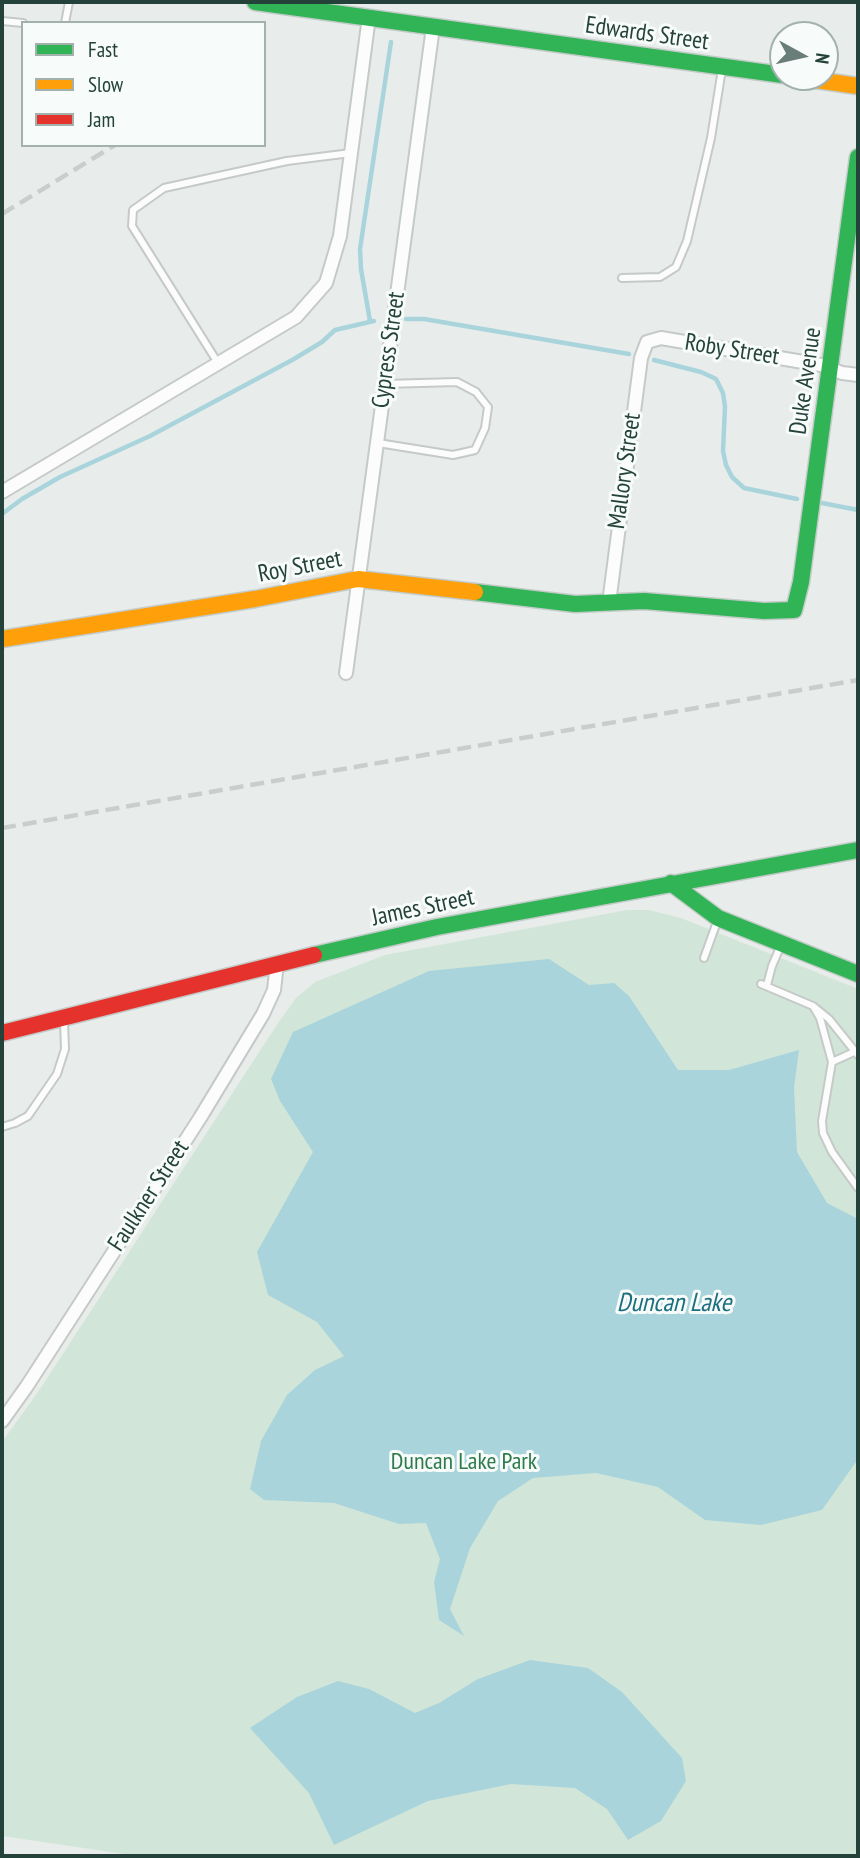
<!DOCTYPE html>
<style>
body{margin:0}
#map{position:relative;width:860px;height:1858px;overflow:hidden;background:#e8edeb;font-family:"PT Sans Narrow",sans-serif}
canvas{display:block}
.frame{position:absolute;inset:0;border:4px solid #24423a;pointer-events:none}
.legend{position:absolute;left:21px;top:21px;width:245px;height:126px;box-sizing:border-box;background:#f7fbf9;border:2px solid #a3b1ad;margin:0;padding:9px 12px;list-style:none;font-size:21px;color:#24423a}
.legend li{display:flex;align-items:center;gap:14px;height:35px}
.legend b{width:35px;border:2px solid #a3b1ad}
.north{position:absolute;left:769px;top:21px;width:70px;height:70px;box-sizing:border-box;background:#f7fbf9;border:2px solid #a3b1ad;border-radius:50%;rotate:98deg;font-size:19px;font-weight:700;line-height:28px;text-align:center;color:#24423a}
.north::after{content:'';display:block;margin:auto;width:24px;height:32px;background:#697e78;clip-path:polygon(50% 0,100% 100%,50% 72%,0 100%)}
</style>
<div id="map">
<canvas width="860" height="1858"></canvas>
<div class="frame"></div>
<ul class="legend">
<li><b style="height:9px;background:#30b455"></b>Fast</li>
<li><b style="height:9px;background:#ff9f0a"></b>Slow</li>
<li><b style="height:9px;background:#e5322d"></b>Jam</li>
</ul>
<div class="north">N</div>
</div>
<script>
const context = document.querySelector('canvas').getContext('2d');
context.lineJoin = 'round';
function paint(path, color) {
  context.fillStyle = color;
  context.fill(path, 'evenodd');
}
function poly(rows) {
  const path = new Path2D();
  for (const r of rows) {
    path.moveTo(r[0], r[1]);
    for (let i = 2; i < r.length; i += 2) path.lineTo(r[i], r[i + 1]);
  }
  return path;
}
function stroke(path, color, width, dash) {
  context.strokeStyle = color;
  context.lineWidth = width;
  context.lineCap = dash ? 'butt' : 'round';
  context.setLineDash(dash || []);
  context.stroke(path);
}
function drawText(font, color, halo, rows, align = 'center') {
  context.font = font + ' "PT Sans Narrow",sans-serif';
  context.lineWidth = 6;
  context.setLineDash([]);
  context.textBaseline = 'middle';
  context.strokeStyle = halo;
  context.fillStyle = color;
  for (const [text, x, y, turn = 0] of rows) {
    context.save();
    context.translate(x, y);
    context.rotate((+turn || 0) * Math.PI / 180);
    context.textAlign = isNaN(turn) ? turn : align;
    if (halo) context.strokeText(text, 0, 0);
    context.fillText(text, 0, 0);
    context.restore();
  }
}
const green = poly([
 [627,910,649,910,681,918,858,989,858,1856,138,1856,2,1836,2,1442,40,1389,278,1023,296,998,315,982,385,955]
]);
const water = poly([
 [549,959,589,985,614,983,629,996,678,1070,729,1070,799,1050,794,1088,797,1152,827,1203,858,1219,858,1459,822,1510,761,1525,705,1520,658,1487,596,1473,533,1478,498,1501,470,1548,450,1609,464,1636,439,1620,434,1582,440,1559,426,1523,399,1524,334,1503,264,1500,250,1489,261,1441,287,1395,315,1370,344,1356,317,1322,268,1295,257,1252,313,1152,280,1101,271,1079,293,1032,429,971],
 [530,1660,588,1668,622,1692,682,1758,686,1781,661,1821,628,1840,607,1809,575,1788,511,1784,428,1801,334,1845,309,1793,250,1728,297,1697,338,1681,369,1689,415,1713,439,1703,478,1679]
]);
const stream = poly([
 [406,319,424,319,629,354],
 [370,321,361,269,360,249,391,42],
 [654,360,701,372,716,379,723,393,725,407,723,451,726,465,732,477,744,488,797,499],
 [822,503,858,510],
 [2,514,22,499,60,477,150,436,294,359,322,342,335,330,374,321]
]);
const lane = poly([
 [2,21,23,23],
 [65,23,69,2],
 [622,278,660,277,676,267,687,241,711,138,722,69],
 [218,363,132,226,133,210,164,188,287,161,351,153],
 [378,443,453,455,475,450,485,428,488,407,476,392,457,382,384,384],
 [704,958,718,919],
 [761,984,813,1006,829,1019,858,1055],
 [767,985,772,966,781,945],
 [813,1006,820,1018,832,1062,822,1121,823,1133,832,1152,858,1188],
 [832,1062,854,1052],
 [2,1127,15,1123,28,1116,57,1074,65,1049,64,1021]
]);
const street = poly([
 [2,492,296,317,326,283,340,236,369,17],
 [609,603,641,358,647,342,661,338,821,365,842,373,858,375],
 [346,673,433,27],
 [2,1421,27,1386,200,1118,263,1014,274,990,277,963]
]);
const fast = poly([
 [255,2,783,75],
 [475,592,575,604,644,601,764,611,794,610,801,582,858,157],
 [671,883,718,918,858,974],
 [314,955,437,927,858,850]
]);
const slow = poly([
 [795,77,858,86],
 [2,639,255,599,358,579,475,592]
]);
const jam = poly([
 [2,1033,314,955]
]);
const rail = poly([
 [2,214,115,145],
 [2,828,858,680]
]);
const streetNames = [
 ["Edwards Street",647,34,8],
 ["Cypress Street",389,350,-82],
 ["Roby Street",732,350,9],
 ["Duke Avenue",806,381,-82],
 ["Mallory Street",625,471,-82],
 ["Roy Street",300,567,-11],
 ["James Street",423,908,-12],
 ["Faulkner Street",149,1196,-57]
];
const parkNames = [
 ["Duncan Lake Park",464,1462]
];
const waterNames = [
 ["Duncan Lake",674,1304]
];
paint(green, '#d1e6d8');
paint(water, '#a9d4db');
stroke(stream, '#a9d4db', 4.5);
stroke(lane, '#c5cac8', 10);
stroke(street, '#c5cac8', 16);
stroke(fast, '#c3cbc8', 19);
stroke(slow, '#c3cbc8', 19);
stroke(jam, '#c3cbc8', 19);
stroke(lane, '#fcfcfc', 6);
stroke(street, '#fcfcfc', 12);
stroke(fast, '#30b455', 16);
stroke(slow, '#ff9f0a', 16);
stroke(jam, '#e5322d', 16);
stroke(rail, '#c9cdcc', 4.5, [14, 7]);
drawText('24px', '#24423a', '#f7fbf9', streetNames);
drawText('24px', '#2d7a4b', '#f7fbf9', parkNames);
drawText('italic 26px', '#1c6f80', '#f7fbf9', waterNames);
</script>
